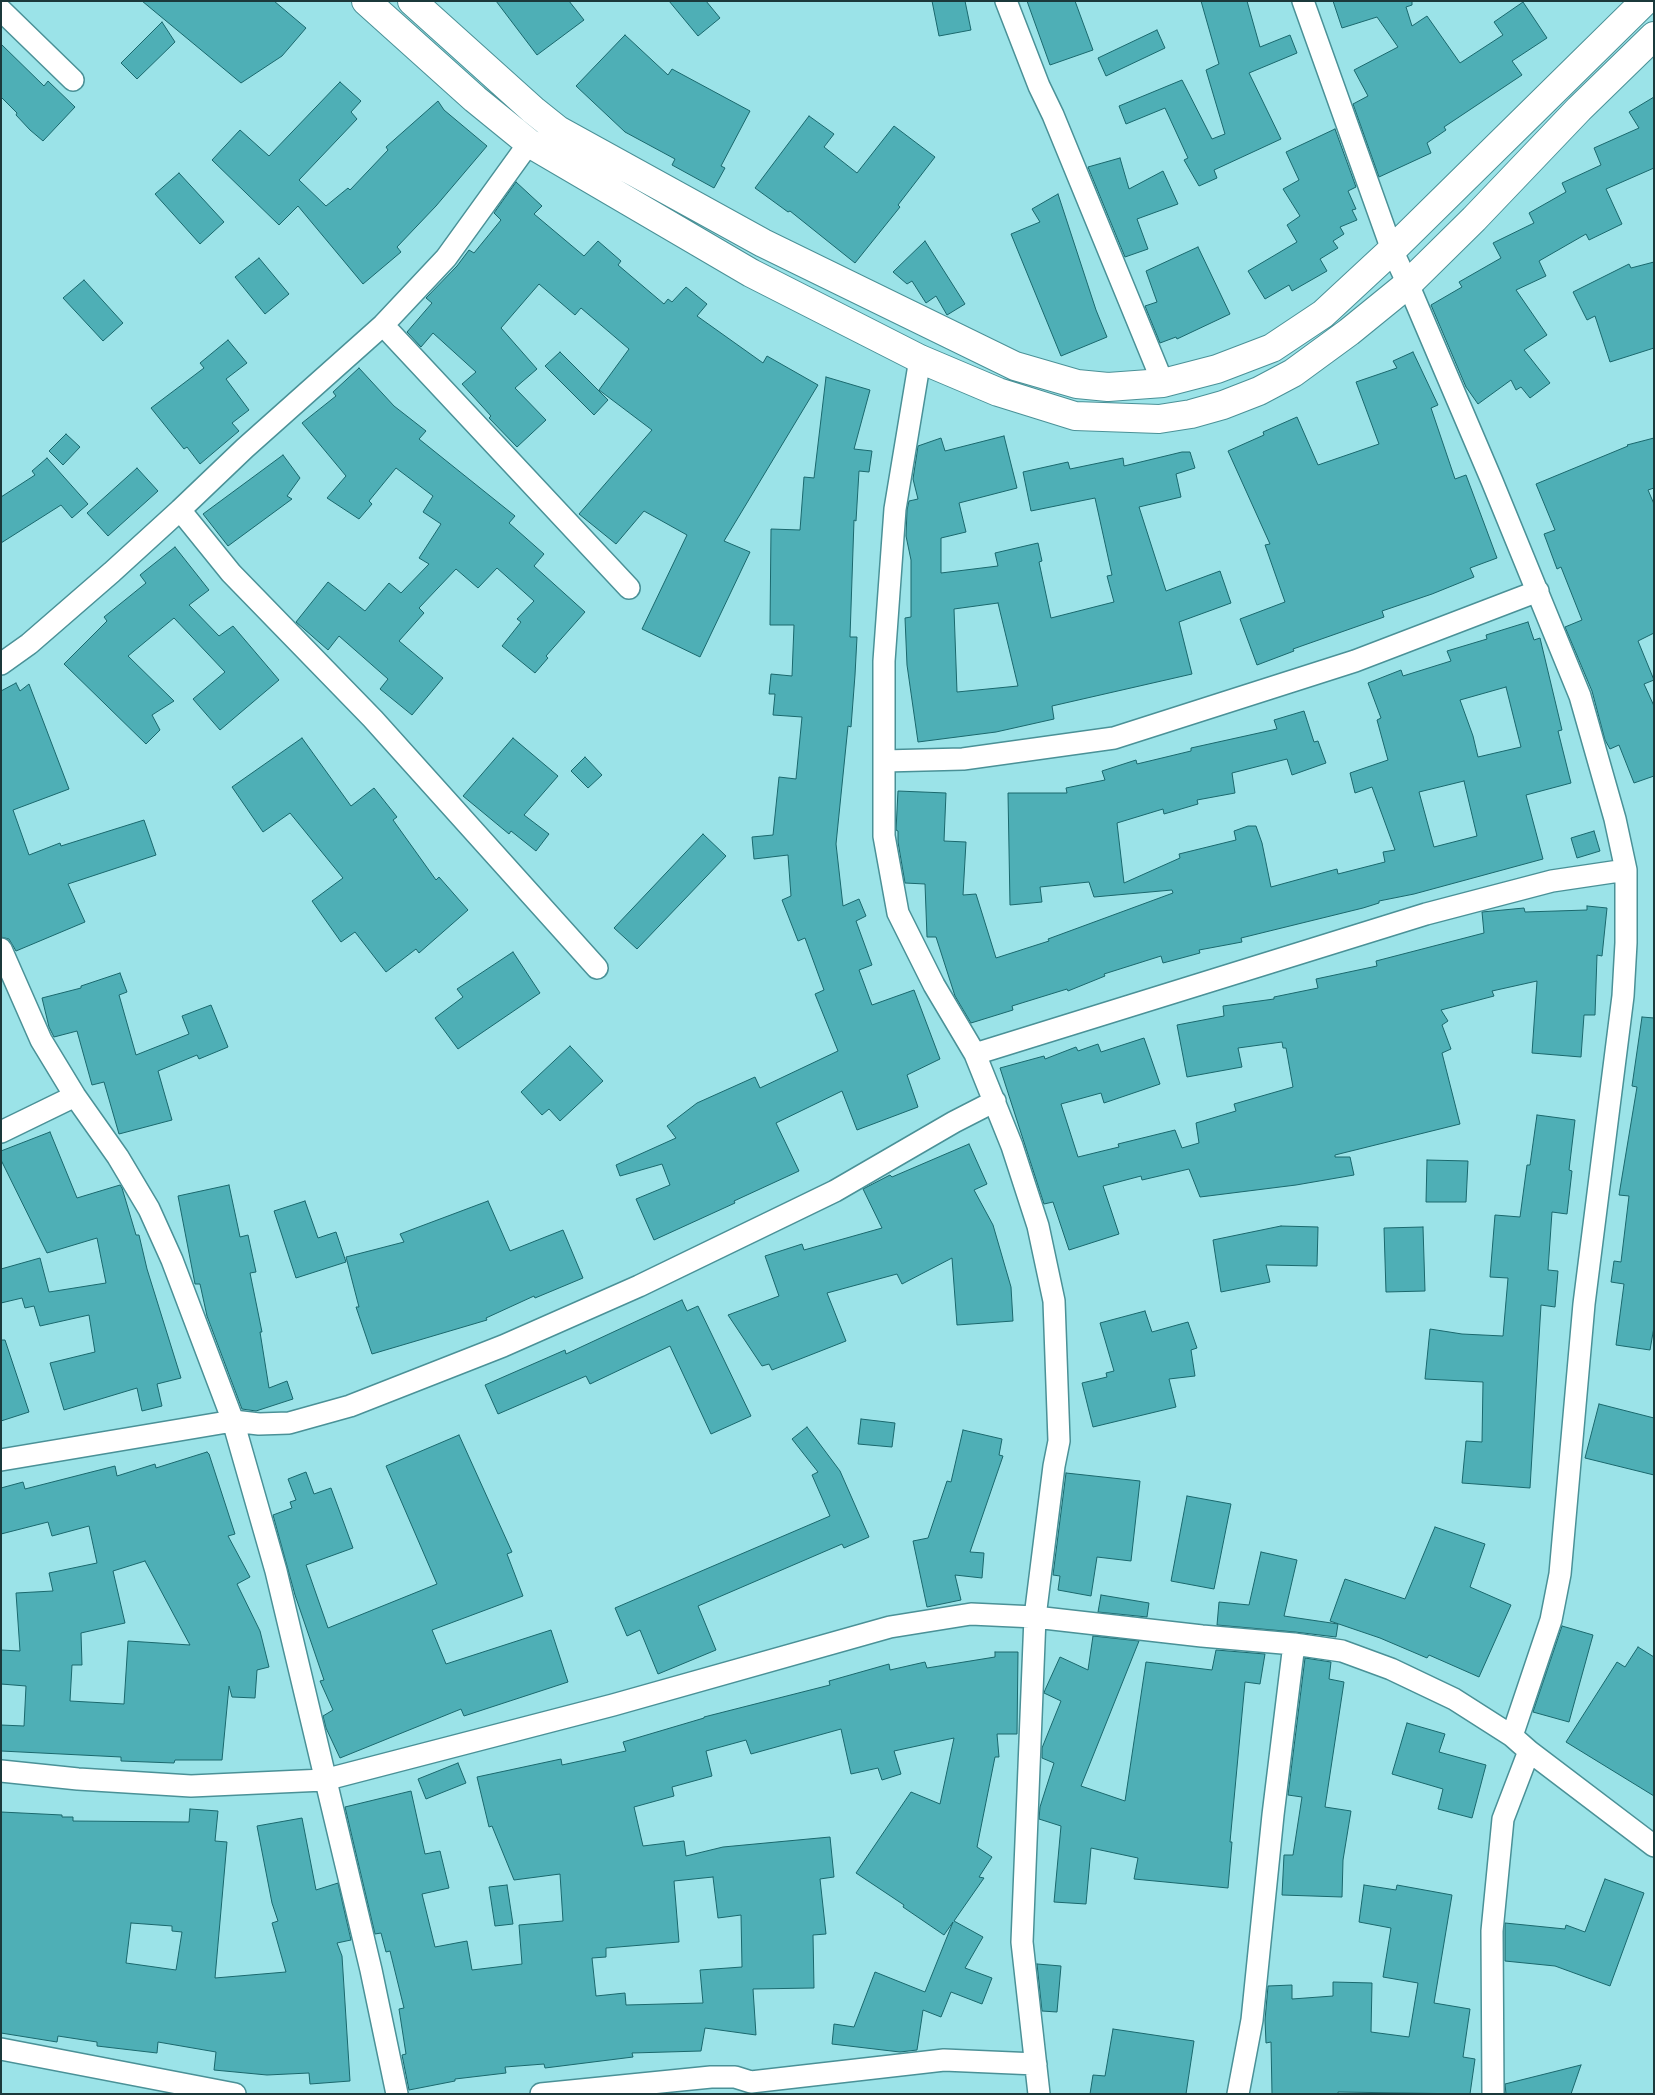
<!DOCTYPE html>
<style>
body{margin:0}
#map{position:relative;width:1655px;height:2095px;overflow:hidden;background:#9be3e8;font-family:"Noto Serif",serif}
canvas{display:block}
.frame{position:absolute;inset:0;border:2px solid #1b393b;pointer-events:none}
</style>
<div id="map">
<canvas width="1655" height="2095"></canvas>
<div class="frame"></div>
</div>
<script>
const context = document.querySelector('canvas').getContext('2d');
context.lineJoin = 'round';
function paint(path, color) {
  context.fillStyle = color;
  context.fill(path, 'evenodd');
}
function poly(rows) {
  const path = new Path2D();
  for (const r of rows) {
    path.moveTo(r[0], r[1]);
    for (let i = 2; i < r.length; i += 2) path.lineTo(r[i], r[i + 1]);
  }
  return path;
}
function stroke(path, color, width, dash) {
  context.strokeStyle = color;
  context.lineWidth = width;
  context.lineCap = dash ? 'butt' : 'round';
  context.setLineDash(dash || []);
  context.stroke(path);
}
const building = poly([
 [142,1,274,1,306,28,282,56,241,83,142,1],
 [496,1,569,1,584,20,537,55,496,1],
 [669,1,706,1,720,18,698,36,669,1],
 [932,1,965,1,971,30,939,36,932,1],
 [1027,1,1075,1,1093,50,1050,65,1027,1],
 [1201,1,1247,1,1260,47,1290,35,1297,53,1249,73,1281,139,1214,170,1217,178,1199,186,1184,160,1188,158,1165,108,1126,124,1119,106,1182,80,1212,139,1225,134,1206,70,1219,64,1201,1],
 [1333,1,1412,1,1412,5,1406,7,1412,26,1427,16,1460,63,1503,35,1494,22,1523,2,1547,38,1512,61,1522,75,1444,127,1446,130,1427,143,1431,153,1379,177,1353,104,1368,96,1354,70,1398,47,1377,17,1342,28,1333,1],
 [162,22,175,42,137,79,121,63,162,22],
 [1157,30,1165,48,1106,76,1098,58,1157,30],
 [625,35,668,75,672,69,750,111,721,166,725,168,714,188,672,165,675,159,625,132,576,86,625,35],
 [1,44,44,86,48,81,75,107,43,141,30,130,16,115,17,113,1,97,1,44],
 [340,82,361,101,351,112,357,119,299,180,326,206,348,188,350,190,388,150,386,147,438,101,444,110,487,146,436,206,397,247,401,252,363,284,298,206,279,225,212,160,240,130,269,156,340,82],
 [1654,97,1654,168,1606,189,1622,224,1589,240,1586,234,1539,261,1546,276,1516,290,1547,335,1524,350,1550,383,1530,398,1521,387,1516,390,1511,380,1478,404,1466,387,1431,305,1462,287,1459,282,1501,258,1493,243,1534,223,1529,213,1566,192,1562,183,1601,165,1594,148,1639,128,1629,112,1654,97],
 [809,116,834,134,824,147,857,173,894,126,935,157,898,205,900,207,855,263,790,211,788,212,755,188,809,116],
 [1335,129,1356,187,1348,191,1356,209,1352,210,1357,220,1340,227,1344,234,1333,241,1338,248,1320,259,1327,271,1292,291,1289,285,1265,299,1248,271,1297,242,1287,225,1300,216,1283,189,1299,180,1286,152,1335,129],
 [1120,158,1129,189,1163,171,1178,204,1137,219,1148,249,1125,257,1088,167,1120,158],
 [179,173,224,222,200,244,155,194,179,173],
 [516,182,542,206,534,214,584,256,598,241,621,261,618,265,664,304,668,299,672,302,686,287,707,304,697,316,763,363,767,356,818,385,724,541,750,552,700,657,642,629,687,535,644,511,616,544,579,514,652,430,599,390,629,349,581,308,575,315,539,284,501,328,537,369,515,388,546,420,517,447,489,418,491,416,462,384,476,372,433,333,421,347,407,332,432,303,426,298,457,266,469,250,474,253,501,220,494,213,516,182],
 [1058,194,1096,310,1107,337,1061,356,1011,234,1040,222,1032,209,1058,194],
 [925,241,965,304,947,315,936,296,926,303,912,281,907,284,893,272,925,241],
 [1198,247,1230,314,1177,339,1176,337,1160,343,1145,306,1157,302,1146,271,1198,247],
 [259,258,289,294,265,314,235,277,259,258],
 [1654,262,1654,348,1610,362,1595,316,1587,320,1573,292,1629,264,1631,268,1654,262],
 [84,280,123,323,103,341,63,298,84,280],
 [228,340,247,363,226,379,249,410,232,423,239,431,200,464,187,447,184,449,151,408,204,368,200,363,228,340],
 [560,352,608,400,594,415,545,366,560,352],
 [1413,352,1438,405,1431,408,1455,479,1466,475,1497,558,1470,568,1474,577,1432,594,1382,611,1384,617,1293,649,1294,651,1257,665,1240,619,1285,602,1265,545,1270,544,1228,451,1264,435,1263,432,1297,417,1318,465,1379,444,1356,382,1397,368,1393,361,1413,352],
 [359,368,394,406,426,431,419,439,515,516,509,523,544,554,534,566,585,612,546,656,548,658,535,673,502,646,521,622,517,619,534,601,497,568,478,588,456,569,419,608,424,613,399,641,443,678,412,715,380,689,388,679,339,636,328,650,296,622,328,582,365,611,389,583,401,593,429,564,419,558,441,524,423,512,433,496,396,468,369,501,372,504,359,519,327,498,346,476,302,423,336,396,333,392,359,368],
 [826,377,870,390,854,449,872,451,869,472,859,471,856,521,854,520,850,637,857,637,855,675,851,727,848,726,836,844,843,906,859,899,866,916,856,921,872,965,859,970,872,1005,914,990,940,1059,907,1075,918,1107,857,1130,842,1091,776,1123,799,1171,734,1201,735,1203,654,1240,636,1199,670,1185,662,1164,620,1176,616,1165,676,1138,667,1126,697,1103,755,1077,760,1088,838,1051,815,994,824,990,805,938,798,941,782,900,791,896,788,855,754,859,752,837,773,835,779,777,796,779,802,717,773,715,775,694,769,694,771,674,792,676,794,625,770,625,771,529,800,530,804,477,814,478,826,377],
 [66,434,80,447,63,465,49,451,66,434],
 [1004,436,1017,488,959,503,966,532,941,538,941,573,998,566,995,553,1038,543,1042,561,1039,562,1051,618,1114,602,1107,576,1112,575,1095,498,1031,511,1023,472,1068,462,1070,469,1123,458,1124,466,1182,452,1190,452,1195,468,1176,474,1181,497,1139,507,1166,591,1220,571,1231,603,1179,622,1192,674,1052,706,1054,719,996,732,918,742,907,665,905,618,911,617,911,560,906,536,907,510,909,501,918,499,913,479,918,446,941,438,945,451,1004,436],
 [998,603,1018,686,957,692,954,609,998,603],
 [1654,438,1654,488,1648,490,1654,504,1654,633,1638,641,1654,680,1644,684,1654,706,1654,776,1634,783,1619,745,1610,749,1605,740,1592,691,1565,627,1582,620,1561,567,1557,569,1544,534,1555,530,1536,484,1628,446,1627,445,1654,438],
 [283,455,300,478,287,496,292,499,228,546,203,514,283,455],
 [47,458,88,504,72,518,61,505,1,543,1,497,35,475,32,471,47,458],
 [137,468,158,491,108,536,87,513,137,468],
 [175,547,209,590,189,605,219,636,233,626,279,680,220,730,193,699,225,672,174,618,128,656,174,701,152,715,160,730,146,744,64,664,107,621,104,617,146,583,140,575,175,547],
 [1528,622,1534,640,1540,638,1562,730,1558,731,1571,783,1526,795,1543,859,1414,894,1379,901,1379,903,1363,908,1241,938,1242,942,1199,950,1200,953,1163,963,1161,956,1104,974,1105,976,1068,991,1067,989,1012,1006,1013,1010,971,1023,955,996,936,937,927,937,925,884,905,883,898,842,898,831,896,830,898,791,946,793,944,841,966,842,963,895,976,894,996,958,1049,941,1048,939,1173,893,1172,890,1094,897,1089,882,1040,887,1042,902,1010,905,1008,793,1067,793,1066,788,1105,780,1102,771,1136,760,1137,764,1191,751,1191,748,1277,729,1274,720,1304,711,1314,742,1318,741,1326,763,1292,775,1287,759,1232,773,1235,793,1197,800,1198,804,1164,814,1163,809,1117,823,1124,883,1180,858,1179,854,1236,840,1234,831,1248,826,1256,826,1262,843,1271,887,1337,869,1338,874,1385,862,1383,852,1395,850,1372,787,1355,793,1350,773,1388,760,1377,720,1381,718,1368,683,1401,670,1403,676,1451,661,1447,651,1487,639,1486,635,1528,622],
 [1506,687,1521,747,1478,757,1473,736,1460,700,1506,687],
 [1464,781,1477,836,1434,847,1419,792,1464,781],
 [16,683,20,691,29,684,69,789,13,810,29,855,60,843,61,846,144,820,156,855,68,884,85,922,16,951,9,939,1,937,1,691,16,683],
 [302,738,351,806,374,788,397,817,393,820,436,880,439,877,468,910,419,953,416,949,386,972,355,932,341,942,312,901,343,878,290,813,263,832,232,787,302,738],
 [513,738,558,776,524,815,549,834,536,851,511,831,509,834,463,796,513,738],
 [585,757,602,775,588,788,571,771,585,757],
 [1594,831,1600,851,1577,858,1571,838,1594,831],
 [703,834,726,856,637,949,614,928,703,834],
 [1587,906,1607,908,1602,956,1597,955,1595,1015,1584,1015,1581,1057,1532,1053,1537,981,1492,991,1494,996,1441,1010,1448,1021,1442,1025,1451,1049,1442,1053,1460,1124,1335,1155,1335,1157,1350,1157,1354,1175,1296,1185,1200,1197,1189,1169,1142,1180,1141,1176,1103,1186,1119,1234,1069,1250,1053,1202,1044,1204,1000,1068,1044,1056,1045,1059,1076,1047,1078,1051,1098,1044,1101,1052,1144,1038,1160,1084,1104,1103,1101,1093,1061,1104,1078,1157,1119,1147,1118,1144,1175,1130,1182,1148,1199,1143,1196,1123,1236,1111,1234,1104,1293,1087,1286,1048,1283,1048,1282,1042,1238,1048,1242,1067,1187,1077,1177,1025,1224,1016,1223,1006,1274,999,1274,997,1318,988,1316,979,1377,966,1376,961,1484,933,1482,912,1524,908,1525,912,1587,910,1587,906],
 [513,952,540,993,458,1049,435,1018,463,997,457,989,513,952],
 [120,973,127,992,119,995,136,1055,189,1034,182,1016,211,1005,228,1047,199,1059,197,1055,158,1071,172,1120,119,1134,104,1082,92,1085,77,1031,54,1037,49,1027,42,998,81,988,81,986,120,973],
 [1642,1017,1654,1018,1654,1327,1650,1350,1616,1345,1624,1284,1611,1282,1614,1261,1621,1262,1629,1196,1619,1195,1637,1087,1632,1086,1642,1017],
 [570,1046,603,1081,560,1121,549,1109,542,1115,521,1092,570,1046],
 [1537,1115,1575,1120,1569,1170,1572,1171,1567,1214,1552,1212,1548,1270,1558,1271,1555,1307,1541,1305,1530,1488,1462,1483,1466,1441,1482,1442,1483,1382,1425,1379,1430,1329,1462,1334,1503,1336,1508,1278,1490,1277,1495,1215,1520,1217,1527,1165,1530,1165,1537,1115],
 [50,1132,77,1198,120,1185,122,1188,136,1235,139,1235,147,1269,181,1378,157,1384,162,1406,142,1411,137,1388,64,1410,50,1363,95,1352,89,1315,40,1326,34,1306,25,1308,22,1298,1,1303,1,1269,40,1258,49,1292,106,1283,97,1238,47,1253,1,1160,1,1151,50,1132],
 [969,1144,987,1184,974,1190,993,1225,1011,1287,1013,1321,957,1325,952,1258,902,1284,897,1274,827,1293,846,1341,772,1370,769,1364,762,1366,728,1315,779,1296,765,1256,802,1244,804,1250,882,1228,863,1189,890,1175,892,1177,969,1144],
 [1427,1160,1468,1161,1466,1202,1426,1202,1427,1160],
 [229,1185,240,1237,248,1235,256,1272,250,1273,262,1332,260,1332,269,1388,287,1381,293,1399,256,1411,242,1409,207,1316,200,1284,195,1284,178,1196,229,1185],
 [305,1201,318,1238,336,1232,346,1262,296,1278,274,1211,305,1201],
 [488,1201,510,1251,563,1230,583,1278,535,1298,534,1296,486,1318,487,1320,372,1354,356,1307,359,1307,346,1257,404,1242,400,1234,488,1201],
 [1281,1226,1318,1227,1317,1266,1266,1265,1270,1282,1221,1292,1213,1240,1281,1226],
 [1423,1227,1425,1291,1386,1292,1384,1228,1423,1227],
 [682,1300,687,1311,698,1306,751,1416,711,1434,670,1346,590,1384,586,1376,498,1414,485,1385,565,1350,566,1354,682,1300],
 [1145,1311,1152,1332,1188,1322,1197,1348,1191,1350,1195,1376,1169,1379,1176,1407,1093,1427,1082,1383,1107,1377,1106,1373,1114,1371,1100,1323,1145,1311],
 [1,1340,5,1340,29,1412,1,1421,1,1340],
 [1599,1404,1654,1418,1654,1475,1585,1458,1599,1404],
 [861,1419,895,1423,892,1447,858,1444,861,1419],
 [807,1427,840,1471,869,1537,844,1548,842,1544,698,1606,716,1650,658,1674,640,1630,627,1636,615,1608,830,1516,812,1475,818,1472,792,1439,807,1427],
 [963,1430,1002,1439,999,1455,1003,1456,970,1552,984,1553,982,1578,955,1575,961,1600,927,1607,913,1541,928,1538,947,1481,951,1482,963,1430],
 [459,1435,512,1552,507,1554,523,1596,432,1630,446,1664,551,1630,568,1682,464,1716,461,1709,340,1758,326,1728,323,1716,333,1710,320,1681,324,1680,295,1595,273,1515,292,1508,290,1502,296,1500,288,1479,306,1472,314,1494,331,1488,353,1548,306,1565,328,1628,437,1584,386,1466,459,1435],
 [207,1452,209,1454,235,1534,228,1536,250,1577,237,1584,260,1631,269,1667,257,1670,255,1698,232,1697,229,1686,222,1760,175,1760,174,1763,121,1761,121,1757,1,1751,1,1725,24,1726,26,1686,1,1684,1,1650,20,1651,16,1593,53,1591,49,1573,97,1563,89,1526,52,1536,48,1522,1,1534,1,1488,23,1482,25,1489,115,1466,117,1476,155,1464,156,1468,207,1452],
 [145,1561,190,1645,128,1641,124,1704,70,1701,72,1665,82,1665,81,1633,125,1623,113,1571,145,1561],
 [1066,1473,1140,1481,1131,1561,1097,1557,1091,1596,1058,1590,1060,1576,1053,1575,1066,1473],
 [1187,1496,1231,1504,1214,1589,1171,1581,1187,1496],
 [1435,1527,1485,1544,1470,1587,1511,1605,1479,1677,1429,1655,1427,1658,1380,1638,1330,1621,1345,1579,1405,1599,1435,1527],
 [1261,1552,1297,1560,1284,1616,1338,1624,1336,1637,1295,1632,1217,1625,1219,1602,1249,1605,1261,1552],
 [1101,1595,1149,1603,1147,1617,1098,1612,1101,1595],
 [1562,1626,1593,1635,1569,1722,1533,1712,1562,1626],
 [1093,1636,1139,1641,1081,1786,1125,1801,1146,1662,1212,1670,1216,1650,1265,1654,1260,1684,1245,1682,1230,1842,1232,1842,1228,1888,1134,1879,1138,1858,1091,1848,1086,1904,1054,1902,1061,1826,1039,1819,1040,1807,1054,1763,1042,1758,1042,1748,1061,1701,1044,1693,1045,1690,1060,1657,1088,1670,1093,1636],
 [1638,1647,1654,1657,1654,1796,1566,1742,1617,1662,1625,1667,1638,1647],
 [995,1652,1018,1652,1017,1734,997,1734,999,1757,995,1757,977,1847,992,1857,979,1877,984,1878,954,1921,983,1937,965,1968,992,1978,982,2004,951,1992,941,2017,923,2010,917,2050,900,2052,832,2044,834,2024,854,2027,875,1972,925,1992,953,1922,944,1935,903,1907,904,1905,856,1873,911,1792,940,1804,954,1738,894,1751,901,1774,882,1780,878,1768,851,1774,841,1729,751,1754,746,1740,706,1751,712,1776,672,1787,674,1796,634,1807,643,1846,684,1841,686,1856,723,1847,830,1837,834,1877,820,1879,826,1934,813,1935,814,1988,753,1989,756,2035,705,2028,701,2051,632,2053,633,2057,545,2068,544,2064,505,2067,506,2073,455,2079,455,2081,409,2090,402,2055,406,2054,399,2009,404,2008,390,1951,386,1952,381,1933,375,1934,345,1807,411,1791,425,1854,440,1851,449,1888,422,1894,435,1947,467,1941,472,1970,522,1964,519,1925,563,1921,560,1874,514,1880,492,1826,489,1827,477,1777,561,1759,562,1765,626,1751,623,1742,704,1718,704,1717,830,1685,829,1681,889,1664,890,1670,925,1662,927,1668,995,1657,995,1652],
 [713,1877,718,1918,741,1915,742,1967,700,1970,703,2003,626,2005,625,1993,596,1996,592,1958,606,1957,606,1948,679,1942,674,1881,713,1877],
 [1305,1658,1331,1662,1329,1679,1344,1682,1325,1807,1351,1811,1343,1860,1342,1897,1282,1895,1284,1855,1293,1855,1302,1797,1288,1795,1305,1658],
 [1407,1723,1445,1734,1439,1752,1486,1765,1472,1818,1438,1809,1443,1789,1392,1774,1407,1723],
 [458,1763,466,1783,426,1799,418,1779,458,1763],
 [190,1809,218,1811,215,1841,227,1842,215,1978,286,1972,272,1923,278,1921,272,1903,257,1826,302,1818,316,1890,338,1883,351,1940,337,1943,342,1956,350,2081,310,2084,309,2073,267,2075,214,2070,216,2052,158,2042,157,2053,97,2046,97,2042,58,2036,57,2042,1,2033,1,1812,62,1815,62,1817,73,1817,73,1821,189,1822,190,1809],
 [131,1923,172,1926,172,1931,182,1932,176,1970,126,1963,131,1923],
 [1605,1879,1644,1893,1610,1986,1555,1966,1505,1961,1505,1923,1565,1929,1566,1925,1585,1932,1605,1879],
 [507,1885,513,1924,495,1926,489,1887,507,1885],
 [1364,1885,1396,1890,1397,1885,1452,1895,1434,2003,1470,2009,1463,2057,1475,2059,1470,2094,1338,2092,1338,2094,1272,2094,1271,2042,1266,2043,1265,2020,1268,1986,1292,1985,1292,1999,1333,1996,1333,1982,1372,1983,1371,2032,1409,2037,1418,1983,1383,1977,1391,1928,1359,1922,1364,1885],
 [1037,1964,1061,1966,1057,2012,1042,2011,1037,1964],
 [1113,2029,1194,2041,1186,2094,1090,2094,1093,2075,1105,2076,1113,2029],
 [1581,2065,1571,2094,1506,2094,1505,2084,1581,2065]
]);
const street = poly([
 [1006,1,1039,86,1053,115,1163,383],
 [1303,1,1392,250,1408,284,1492,481,1580,696,1615,819,1626,870,1626,943,1623,996,1584,1304,1560,1574,1551,1620,1512,1736],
 [1,10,73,80],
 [383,325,629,588],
 [920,359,895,509,884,661,884,836,898,913,934,985,975,1054,1012,1146,1038,1226,1054,1301,1059,1441,1054,1466,1035,1617,1022,1942,1039,2094],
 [180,510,231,573,373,719,597,968],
 [1,664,29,644,112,572,180,510,245,448,383,325,446,258,529,143],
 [884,761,963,759,1114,738,1355,661,1538,591],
 [1,949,41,1040,75,1096,118,1157,149,1209,172,1260,233,1421,276,1571,371,1970,397,2094],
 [975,1054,1426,914,1552,881,1626,870],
 [1,1132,75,1096],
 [1,1460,233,1421,259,1424,289,1423,350,1406,503,1346,639,1286,835,1191,954,1122,995,1101],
 [1,1771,78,1779,191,1786,324,1780,613,1705,890,1627,971,1614,1035,1617,1202,1636,1294,1644,1342,1651,1391,1669,1454,1699,1512,1736,1529,1751,1654,1846],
 [1,2049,235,2094],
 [541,2094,711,2077,735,2077,751,2082,944,2060,1036,2064],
 [1238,2094,1252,2020,1273,1815,1294,1644],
 [1493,2094,1492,1931,1503,1819,1529,1751]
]);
const secondary = poly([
 [366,1,475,99,529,143,751,273,920,359,998,392,1075,416,1159,419,1191,414,1223,405,1259,391,1293,373,1349,332,1408,284,1474,219,1579,109,1654,36],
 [412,1,533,110,558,130,763,243,1015,366,1077,384,1108,387,1163,383,1217,369,1272,348,1323,314,1392,250,1645,1]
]);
paint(building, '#4eafb6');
stroke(building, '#1a686d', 1);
stroke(street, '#4a9197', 24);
stroke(secondary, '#4a9197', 30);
stroke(street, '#fff', 21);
stroke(secondary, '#fff', 28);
</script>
